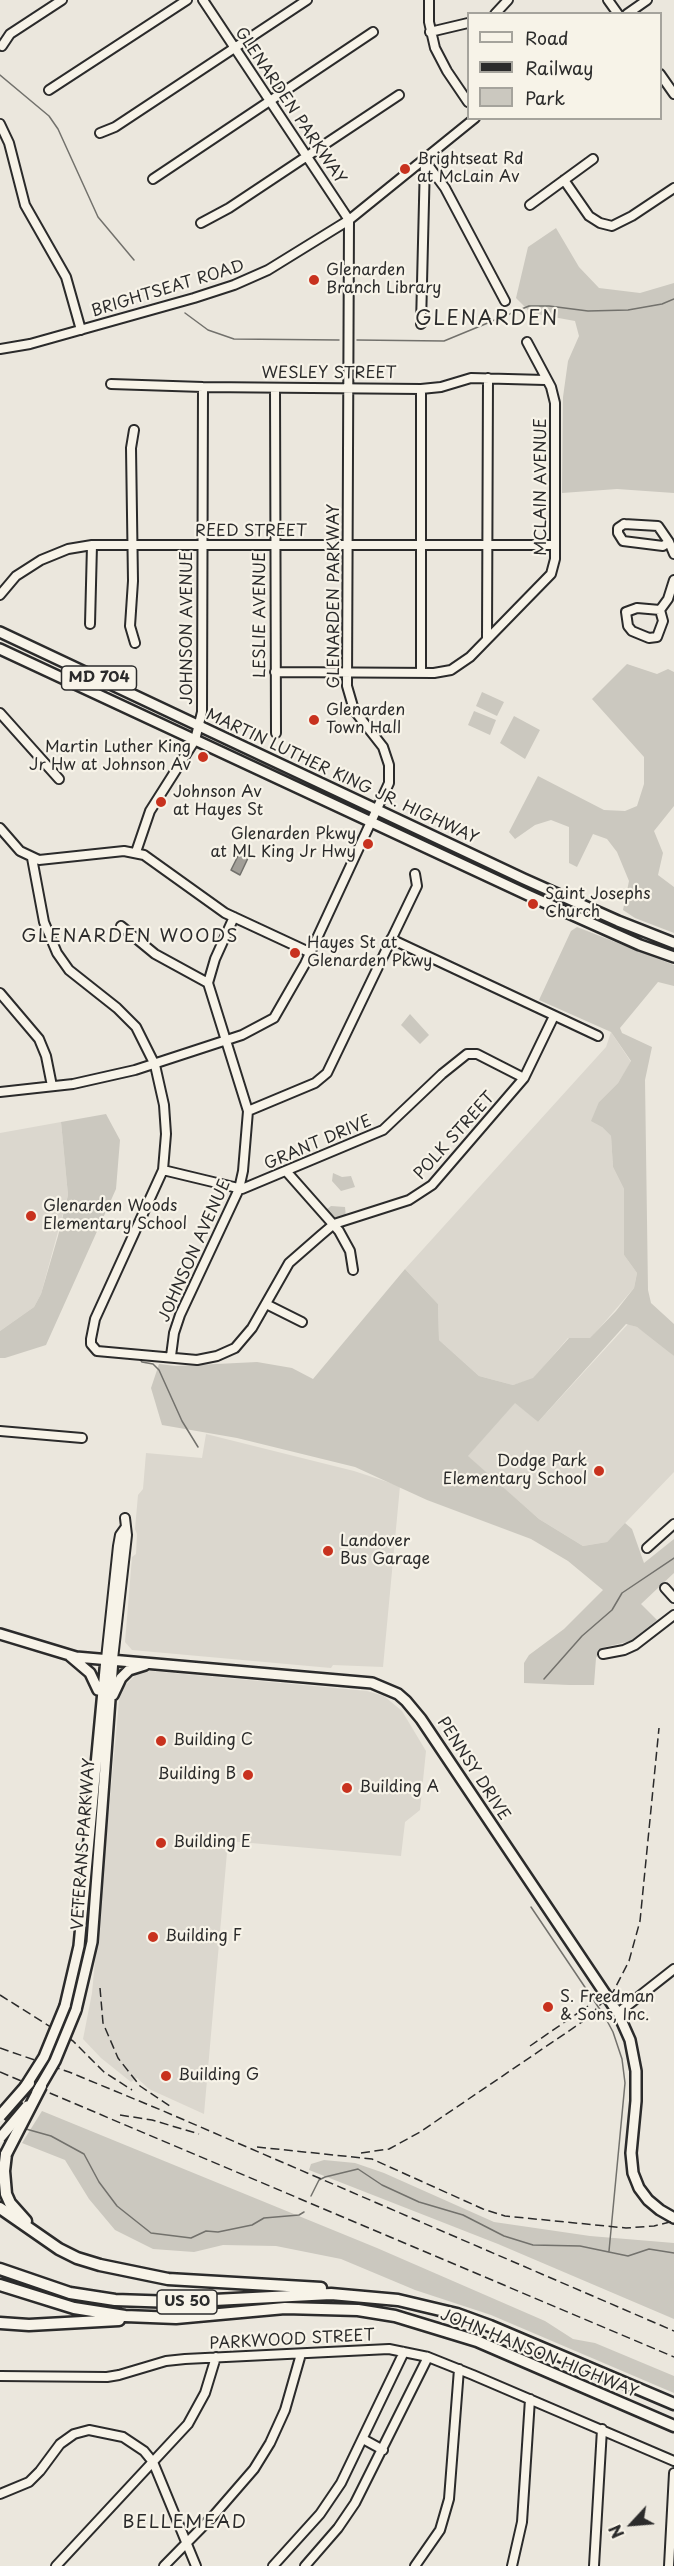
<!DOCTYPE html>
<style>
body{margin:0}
#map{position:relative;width:674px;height:2566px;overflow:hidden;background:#ebe7dd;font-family:"Playpen Sans",sans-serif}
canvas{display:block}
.legend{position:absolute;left:467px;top:12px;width:195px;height:108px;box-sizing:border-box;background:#f7f3e8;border:2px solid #a5a39c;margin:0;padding:8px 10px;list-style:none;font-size:18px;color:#2b2b2b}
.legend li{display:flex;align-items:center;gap:12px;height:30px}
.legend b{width:30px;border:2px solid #a5a39c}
.north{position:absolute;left:602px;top:2494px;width:60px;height:60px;-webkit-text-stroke:4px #f7f3e8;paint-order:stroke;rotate:244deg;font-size:16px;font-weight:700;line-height:24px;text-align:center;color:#2b2b2b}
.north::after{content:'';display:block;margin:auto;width:21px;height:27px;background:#2b2b2b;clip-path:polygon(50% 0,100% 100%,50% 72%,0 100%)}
</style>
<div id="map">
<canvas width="674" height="2566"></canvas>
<ul class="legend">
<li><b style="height:8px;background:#f7f3e8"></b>Road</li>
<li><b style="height:8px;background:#2b2b2b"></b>Railway</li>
<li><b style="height:16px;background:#cbc8bf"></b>Park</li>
</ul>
<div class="north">N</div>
</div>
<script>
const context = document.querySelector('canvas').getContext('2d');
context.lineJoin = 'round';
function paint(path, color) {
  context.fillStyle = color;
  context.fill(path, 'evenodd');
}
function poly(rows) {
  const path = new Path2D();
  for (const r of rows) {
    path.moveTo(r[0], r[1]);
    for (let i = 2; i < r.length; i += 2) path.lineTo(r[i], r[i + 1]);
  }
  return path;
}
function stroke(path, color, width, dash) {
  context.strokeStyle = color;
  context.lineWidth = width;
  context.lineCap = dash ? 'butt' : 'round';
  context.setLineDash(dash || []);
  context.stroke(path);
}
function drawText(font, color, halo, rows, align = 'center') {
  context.font = font + ' "Playpen Sans",sans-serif';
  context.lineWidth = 4.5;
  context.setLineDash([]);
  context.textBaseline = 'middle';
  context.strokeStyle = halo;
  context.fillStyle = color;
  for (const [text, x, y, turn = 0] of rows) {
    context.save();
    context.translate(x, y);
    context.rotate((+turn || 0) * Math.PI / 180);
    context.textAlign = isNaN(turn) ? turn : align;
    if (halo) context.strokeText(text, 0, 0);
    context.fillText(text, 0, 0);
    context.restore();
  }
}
const built = poly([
 [611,1032,631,1062,618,1083,599,1102,602,1127,611,1136,613,1167,624,1189,624,1255,637,1273,634,1288,590,1339,568,1338,533,1379,513,1385,479,1376,439,1340,438,1304,405,1269,606,1047],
 [61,1122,68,1195,41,1294,34,1307,0,1331,0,1133],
 [628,1324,637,1327,661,1343,674,1356,674,1472,607,1542,583,1546,539,1519,467,1456,515,1402,538,1422],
 [206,1434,354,1471,400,1486,383,1667,333,1665,331,1668,132,1650,125,1642,132,1557,136,1554,137,1534,135,1529,138,1495,143,1489,146,1453,202,1458],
 [141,1670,367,1691,384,1696,402,1711,426,1751,420,1810,405,1822,401,1856,228,1841,204,2114,149,2089,137,2078,131,2082,101,2058,83,2039,92,1993,120,1690]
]);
const green = poly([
 [556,228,579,267,599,288,640,293,674,283,674,493,617,489,562,493,563,397,568,361,579,336,575,321,531,313,516,298,528,247],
 [627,664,657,674,668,669,674,672,674,806,654,831,663,853,658,875,674,887,674,933,635,918,623,910,629,881,617,852,607,839,593,834,577,867,569,863,569,827,551,820,535,825,515,839,509,832,538,776,604,810,625,811,637,806,644,784,644,757,592,699],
 [482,692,504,702,497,716,476,706],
 [474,711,496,720,490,735,468,725],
 [514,716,540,730,525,759,500,743],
 [577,927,674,965,674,986,658,982,620,1028,622,1033,652,1047,645,1080,648,1290,651,1303,674,1324,674,1356,637,1327,626,1324,538,1422,515,1403,468,1456,539,1519,583,1546,607,1542,625,1523,632,1529,644,1563,674,1539,674,1573,641,1604,657,1620,631,1641,601,1648,596,1658,594,1685,569,1685,524,1683,524,1663,529,1655,564,1629,603,1590,568,1561,531,1539,427,1500,355,1467,237,1438,162,1425,151,1388,159,1364,176,1366,257,1362,292,1368,313,1379,405,1269,438,1304,439,1340,479,1376,513,1385,533,1378,569,1338,590,1338,616,1311,634,1288,637,1273,624,1255,624,1189,613,1167,611,1136,602,1127,591,1121,599,1102,618,1083,631,1061,611,1032,539,1000,571,931],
 [410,1014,429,1035,420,1044,401,1025],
 [106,1114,120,1140,116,1189,46,1345,5,1358,0,1358,0,1331,34,1307,41,1294,58,1236,68,1195,61,1122],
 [333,1173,342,1177,351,1176,355,1187,341,1191,332,1181],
 [331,1206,345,1207,346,1217,343,1219,333,1220,326,1210],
 [42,2111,377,2248,545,2321,573,2339,595,2343,674,2376,674,2393,491,2315,415,2290,341,2259,276,2246,223,2245,194,2252,153,2249,115,2230,89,2199,65,2160,22,2143],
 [324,2160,355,2163,384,2173,494,2222,590,2236,674,2243,674,2319,498,2244,309,2170,311,2164]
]);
const water = poly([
 [240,852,249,856,240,875,231,870,240,852]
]);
const stream = poly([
 [0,75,49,116,58,129,98,217,134,260],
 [185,313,208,330,234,339,339,340],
 [357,340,444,341,529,306,549,306,588,311,628,310,662,304,674,299],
 [139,1358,142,1362,153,1364,159,1370,182,1421,198,1447],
 [544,1679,582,1636,612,1610,622,1593,674,1558],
 [531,1907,605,2017,613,2032,622,2059,625,2083,609,2251],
 [26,2129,51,2136,84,2154,99,2182,117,2206,151,2233,191,2238,206,2231,218,2232,252,2225,264,2218,299,2215,304,2212],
 [311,2196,319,2180,325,2177,358,2169,382,2185,419,2202,463,2215,504,2236,533,2245,580,2246,628,2256,649,2249,674,2253]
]);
const minor = poly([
 [429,0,429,22,435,48,447,71,468,102],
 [608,0,618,14],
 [495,14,508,0],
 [627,14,647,0],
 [430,32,468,23],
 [2,46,10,34,62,0],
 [660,74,674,94],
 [49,90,187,0],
 [0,124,9,143,25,205,66,277,81,330],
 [100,133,115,127,307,0],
 [425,161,445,188,505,301],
 [153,179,373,32],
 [564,180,589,216,600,223,612,226,632,216,674,188],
 [530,205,593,159],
 [201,223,229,208,399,95],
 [421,324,425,161],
 [0,349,30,344,194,298,234,285,268,270,349,220,475,118],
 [111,384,203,387,421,389,441,387,471,378,545,380],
 [275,388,276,733],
 [134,430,131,448,133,581,130,626,135,643],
 [624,524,658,526,669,542,663,546,623,541,618,533,618,528,624,524],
 [669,542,674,554],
 [0,595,16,576,41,560,68,549,92,545,554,545],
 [637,608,660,610,663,621,657,637,649,638,632,631,628,626,626,612,637,608],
 [660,610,668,599,674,580],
 [90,624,92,545],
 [487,639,488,378],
 [275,672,434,673,451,670,470,657,551,574,555,559,555,403,551,387,527,342],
 [421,672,421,389],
 [0,713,59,779],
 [0,828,20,851,39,860,124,851,144,855,225,913,311,953],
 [136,852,150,811,195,740,202,712,203,387],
 [32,858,44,922,57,953,69,970,117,1008,136,1027,155,1065,164,1105,166,1134,163,1170,95,1319,91,1339,91,1344,97,1351,197,1360,217,1356,235,1348,252,1328,289,1263,321,1235,334,1224,409,1200,432,1185,524,1078,554,1016],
 [121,926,155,954,208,983],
 [391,939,598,1036],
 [0,993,39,1039,46,1056,52,1086],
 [0,1092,73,1084,135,1070,242,1035,274,1018,305,964,389,783,389,765,383,747,354,710,347,686,349,220,203,0],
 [248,1111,315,1083,327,1073,417,886,415,874],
 [163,1170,242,1189,383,1130,442,1074,467,1054,477,1054,524,1078],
 [286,1171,339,1231,350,1251,353,1270],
 [266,1304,302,1322],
 [171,1356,174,1333,180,1315,239,1189,243,1171,248,1111,208,983,215,959,234,917],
 [0,1431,82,1438],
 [647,1548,674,1524],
 [665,1588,674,1598],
 [603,1654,624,1650,635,1645,674,1615],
 [106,1659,118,1546,120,1535,125,1528],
 [113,1659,127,1535,125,1518],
 [618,2013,674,1969],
 [0,2376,107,2377,119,2375,166,2361,185,2359,389,2349,428,2357,473,2375,674,2461],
 [363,2439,383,2450],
 [0,2494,29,2482,40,2471,60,2444,74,2434,89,2430,123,2437,144,2451,153,2462,196,2566],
 [56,2566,188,2424,205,2393,216,2357],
 [164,2566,215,2514,254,2469,270,2443,285,2410,301,2354],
 [273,2566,320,2514,341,2483,404,2352],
 [305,2566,338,2528,355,2503,428,2357],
 [415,2566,440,2530,449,2499,459,2369],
 [512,2566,522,2522,530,2399],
 [594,2566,602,2429],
 [669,2566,674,2473]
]);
const major = poly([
 [0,632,524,879,618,921,674,943],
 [0,649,530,896,640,945,674,957],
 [0,1634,76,1657,372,1683,398,1694,406,1701,421,1719,618,2013,630,2040,636,2071,636,2101,631,2153,633,2173,639,2188,648,2200,660,2210,674,2218],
 [70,1656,90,1673,98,1690],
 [113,1695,121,1678,129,1670,145,1665],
 [65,2006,79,1946,106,1659],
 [76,2010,92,1942,113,1659]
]);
const highway = poly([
 [6,2154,4,2171,6,2194,10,2203,26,2221],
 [0,2208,59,2249,77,2258,100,2265,168,2279,321,2288],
 [0,2269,70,2293,115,2300,175,2302,331,2294,398,2300,457,2314,490,2326,674,2404],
 [0,2285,74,2308,125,2316,176,2318,285,2308,358,2310,395,2316,477,2341,674,2426],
 [0,2323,29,2325,119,2320]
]);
const rail = poly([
 [100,1988,103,2023,118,2058,140,2086,173,2108],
 [0,1995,73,2041,104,2072,132,2090],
 [530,2046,588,2006],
 [0,2048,69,2072,161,2110,674,2331],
 [0,2072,674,2357],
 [120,2115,152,2120,199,2134],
 [257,2147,372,2159,483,2209,505,2216,626,2228,654,2226,674,2221],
 [361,2153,389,2149,420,2132,585,2020,613,1992,629,1961,640,1921,659,1728]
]);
const majorBridge = poly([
 [25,2087,44,2057,65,2006],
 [37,2092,55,2061,76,2010],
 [0,2138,27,2106]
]);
const highwayBridge = poly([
 [0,2116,29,2083],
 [6,2154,41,2086]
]);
const markers = [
 [405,169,6,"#c8321e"],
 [314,280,6,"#c8321e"],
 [314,720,6,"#c8321e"],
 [203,757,6,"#c8321e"],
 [161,802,6,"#c8321e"],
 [368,844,6,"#c8321e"],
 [533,904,6,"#c8321e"],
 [295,953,6,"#c8321e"],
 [31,1216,6,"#c8321e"],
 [599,1471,6,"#c8321e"],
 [328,1551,6,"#c8321e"],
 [161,1741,6,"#c8321e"],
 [248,1775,6,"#c8321e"],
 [347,1788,6,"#c8321e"],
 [161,1843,6,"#c8321e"],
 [153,1937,6,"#c8321e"],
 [548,2007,6,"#c8321e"],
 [166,2076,6,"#c8321e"]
];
const shields = [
 [99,678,75],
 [187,2302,60]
];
const shieldNames = [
 ["MD 704",99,678],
 ["US 50",187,2302]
];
const streetNames = [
 ["GLENARDEN PARKWAY",290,106,56],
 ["BRIGHTSEAT ROAD",168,289,-17],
 ["WESLEY STREET",329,374],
 ["MCLAIN AVENUE",542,487,-90],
 ["REED STREET",251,532],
 ["GLENARDEN PARKWAY",335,596,-90],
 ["LESLIE AVENUE",261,615,-90],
 ["JOHNSON AVENUE",188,628,-90],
 ["MARTIN LUTHER KING JR. HIGHWAY",342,777,25],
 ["POLK STREET",455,1136,-48],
 ["GRANT DRIVE",318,1143,-23],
 ["JOHNSON AVENUE",195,1251,-66],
 ["PENNSY DRIVE",473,1769,57],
 ["VETERANS PARKWAY",84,1844,-86],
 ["PARKWOOD STREET",292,2340,-3],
 ["JOHN HANSON HIGHWAY",539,2354,22]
];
const poiNames = [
 ["Brightseat Rd",417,160],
 ["at McLain Av",417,178],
 ["Glenarden",326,271],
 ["Branch Library",326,289],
 ["Glenarden",326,711],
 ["Town Hall",326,729],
 ["Martin Luther King",191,748,"right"],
 ["Jr Hw at Johnson Av",191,766,"right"],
 ["Johnson Av",173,793],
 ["at Hayes St",173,811],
 ["Glenarden Pkwy",356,835,"right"],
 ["at ML King Jr Hwy",356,853,"right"],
 ["Saint Josephs",545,895],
 ["Church",545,913],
 ["Hayes St at",307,944],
 ["Glenarden Pkwy",307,962],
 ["Glenarden Woods",43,1207],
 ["Elementary School",43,1225],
 ["Dodge Park",587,1462,"right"],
 ["Elementary School",587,1480,"right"],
 ["Landover",340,1542],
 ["Bus Garage",340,1560],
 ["Building C",173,1741],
 ["Building B",236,1775,"right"],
 ["Building A",359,1788],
 ["Building E",173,1843],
 ["Building F",165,1937],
 ["S. Freedman",560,1998],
 ["& Sons, Inc.",560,2016],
 ["Building G",178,2076]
];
const neighbourhoodNames = [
 ["GLENARDEN WOODS",130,937],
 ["BELLEMEAD",185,2523]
];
const quarterNames = [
 ["GLENARDEN",487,319]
];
paint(built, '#dbd7ce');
paint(green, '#cbc8bf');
paint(water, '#a29f98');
stroke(water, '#72716c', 1.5);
stroke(stream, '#72716c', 1.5);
stroke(minor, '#2b2b2b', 12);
stroke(major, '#2b2b2b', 14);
stroke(highway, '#2b2b2b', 15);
stroke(minor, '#f7f3e8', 8);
stroke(major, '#f7f3e8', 9);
stroke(highway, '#f7f3e8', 10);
stroke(rail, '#2b2b2b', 1.5, [9, 4.5]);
stroke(majorBridge, '#2b2b2b', 14, []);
stroke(highwayBridge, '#2b2b2b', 15, []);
stroke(majorBridge, '#f7f3e8', 9);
stroke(highwayBridge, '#f7f3e8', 10);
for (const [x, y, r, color] of markers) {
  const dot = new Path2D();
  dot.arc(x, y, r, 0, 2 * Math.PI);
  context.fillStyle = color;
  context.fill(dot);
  stroke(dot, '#f7f3e8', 2);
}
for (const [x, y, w] of shields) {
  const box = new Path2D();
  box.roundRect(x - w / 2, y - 12, w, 24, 4.5);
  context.fillStyle = '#f7f3e8';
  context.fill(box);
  stroke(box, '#2b2b2b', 1.5);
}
drawText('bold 15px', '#2b2b2b', null, shieldNames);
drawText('16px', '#2b2b2b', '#f7f3e8', streetNames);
drawText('16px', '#2b2b2b', '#f7f3e8', poiNames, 'left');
context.letterSpacing = '1.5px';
drawText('18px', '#2b2b2b', '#f7f3e8', neighbourhoodNames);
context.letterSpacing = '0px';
context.letterSpacing = '1.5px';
drawText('20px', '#2b2b2b', '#f7f3e8', quarterNames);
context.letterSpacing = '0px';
</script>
